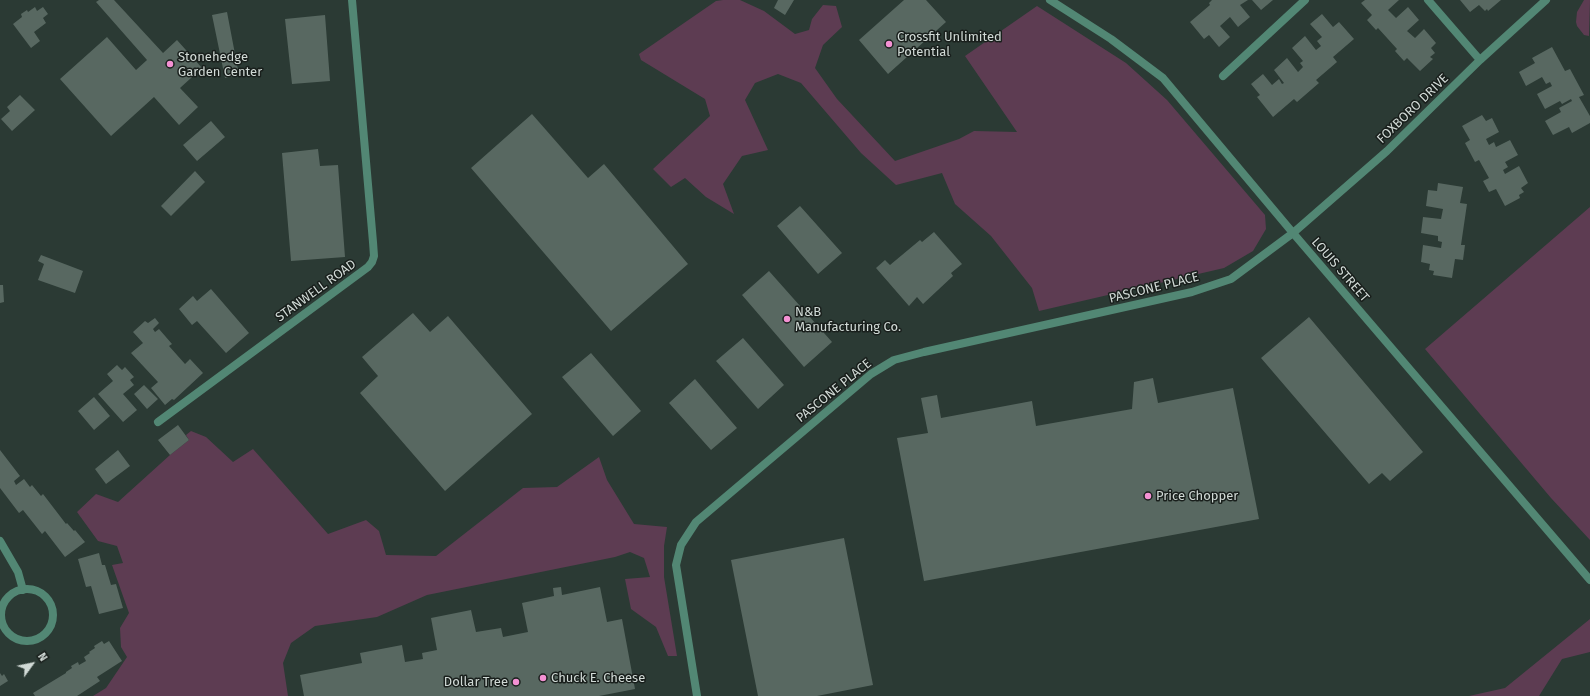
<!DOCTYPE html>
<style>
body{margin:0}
#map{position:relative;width:1590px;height:696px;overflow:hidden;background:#2b3a34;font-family:"Fira Sans",sans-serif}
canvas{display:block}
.north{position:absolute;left:12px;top:644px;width:40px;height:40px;-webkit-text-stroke:3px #191f1c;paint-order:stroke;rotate:57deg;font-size:11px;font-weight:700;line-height:16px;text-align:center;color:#d1dad6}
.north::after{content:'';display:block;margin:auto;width:14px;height:18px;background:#d1dad6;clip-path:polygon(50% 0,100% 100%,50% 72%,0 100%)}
</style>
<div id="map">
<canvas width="1590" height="696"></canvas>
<div class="north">N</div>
</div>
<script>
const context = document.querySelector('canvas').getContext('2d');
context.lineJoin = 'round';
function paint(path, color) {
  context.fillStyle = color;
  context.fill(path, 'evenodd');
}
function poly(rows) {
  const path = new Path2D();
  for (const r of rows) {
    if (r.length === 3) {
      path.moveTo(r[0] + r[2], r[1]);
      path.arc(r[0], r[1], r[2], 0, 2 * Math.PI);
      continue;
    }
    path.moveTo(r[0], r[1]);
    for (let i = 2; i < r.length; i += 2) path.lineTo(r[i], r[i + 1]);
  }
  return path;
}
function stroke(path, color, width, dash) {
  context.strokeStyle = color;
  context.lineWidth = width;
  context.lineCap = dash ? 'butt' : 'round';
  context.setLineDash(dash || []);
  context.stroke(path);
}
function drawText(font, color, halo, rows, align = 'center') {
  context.font = font + ' "Fira Sans",sans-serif';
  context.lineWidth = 3;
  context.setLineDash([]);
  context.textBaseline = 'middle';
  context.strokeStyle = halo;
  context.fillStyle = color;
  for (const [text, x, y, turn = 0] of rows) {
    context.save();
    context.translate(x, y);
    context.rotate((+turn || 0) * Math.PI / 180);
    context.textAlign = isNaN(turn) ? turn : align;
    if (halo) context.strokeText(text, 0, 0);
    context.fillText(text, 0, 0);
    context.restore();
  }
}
const green = poly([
 [723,0,740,0,764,11,795,34,809,30,812,19,823,5,836,6,842,27,823,45,815,68,837,99,895,161,959,139,974,131,1017,132,965,56,1037,6,1126,63,1167,100,1265,215,1266,229,1253,251,1224,268,1039,311,1032,288,991,236,955,204,942,173,896,185,861,153,801,83,778,74,755,83,745,100,768,150,742,156,723,184,734,214,706,197,685,178,671,187,653,169,710,116,705,99,641,60,639,54,716,1],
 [1584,0,1590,0,1589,36,1584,35,1577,26,1576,22,1577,12],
 [1590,207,1590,540,1551,498,1425,349],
 [191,431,206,437,233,462,253,449,328,534,366,520,379,531,386,555,436,556,523,488,557,487,599,457,607,480,634,524,667,527,664,546,664,577,677,656,668,656,656,627,631,609,625,579,650,577,644,558,630,552,615,557,427,595,377,617,315,626,291,643,283,663,288,696,93,696,106,688,127,657,121,647,120,628,129,613,112,565,123,563,117,546,98,541,77,512,96,494,118,502,170,455,189,440,186,435],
 [1590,619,1590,652,1562,659,1539,696,1469,696,1505,688]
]);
const building = poly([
 [99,0,114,0,163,53,177,40,202,68,180,88,198,107,179,125,154,97,111,136,60,79,107,37,136,70,147,60,96,2],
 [778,0,794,0,785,15,774,8],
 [904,0,926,0,946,22,888,74,859,40],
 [1212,0,1248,0,1240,5,1250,17,1238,27,1230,17,1220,26,1230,37,1219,47,1209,35,1204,39,1190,22,1210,5,1209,3],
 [1252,0,1273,0,1261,10],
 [1365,0,1399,0,1388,10,1396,18,1408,7,1419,20,1407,31,1415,38,1424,29,1436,43,1431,48,1435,53,1430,57,1433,59,1420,71,1407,58,1404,61,1395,51,1397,49,1378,28,1376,30,1367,20,1372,15,1361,3],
 [1460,0,1501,0,1488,11,1487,9,1485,11,1479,5,1470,12],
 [35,7,37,11,43,7,48,14,43,18,46,23,34,32,40,41,31,48,13,24,22,17,21,14,27,10,28,12],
 [227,12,239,75,225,78,212,15],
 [1322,14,1333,27,1339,22,1354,39,1333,57,1337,62,1316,80,1319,83,1297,102,1294,99,1273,117,1257,97,1260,95,1251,84,1263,74,1272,85,1279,79,1282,84,1284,83,1274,70,1287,58,1298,72,1303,67,1300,63,1303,61,1292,48,1305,36,1316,50,1321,46,1317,41,1322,37,1310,24],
 [325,15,330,81,292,84,285,19],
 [1552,47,1565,71,1570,69,1584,95,1579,97,1590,116,1590,123,1572,133,1569,127,1553,135,1545,121,1561,112,1559,108,1572,101,1571,99,1562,104,1560,101,1545,109,1537,94,1552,86,1550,82,1546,84,1542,77,1526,86,1519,72,1535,63,1532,58],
 [20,95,35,110,12,131,1,119,10,111,7,107],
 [532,114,588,178,604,164,688,264,611,331,471,168],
 [1482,115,1486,121,1492,118,1499,132,1486,139,1489,145,1494,142,1496,147,1510,140,1518,155,1505,162,1508,167,1503,170,1505,174,1519,166,1528,183,1521,188,1524,192,1519,195,1520,198,1505,206,1496,189,1489,192,1483,181,1489,178,1479,160,1475,162,1465,143,1470,140,1462,126],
 [211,121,225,137,197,161,183,145],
 [318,149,320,166,338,165,345,257,291,261,282,153],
 [195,171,205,182,171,216,161,206],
 [1438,183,1463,187,1460,203,1467,204,1461,245,1465,245,1463,260,1455,259,1452,278,1433,275,1434,271,1429,270,1430,264,1421,262,1423,245,1441,248,1442,242,1438,241,1438,236,1421,233,1423,217,1441,219,1443,209,1426,206,1428,190,1437,191],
 [800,206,842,253,818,274,777,226],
 [934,232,962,264,951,273,953,276,923,304,917,297,909,306,876,268,885,260,890,265,920,240,922,242],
 [41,255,83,271,75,293,38,280,44,264,38,261],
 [769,271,832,342,804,367,742,295],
 [0,285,3,285,4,302,0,303],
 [211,289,249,333,226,353,197,321,192,325,179,309,193,296,197,301],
 [413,313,430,332,448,316,532,414,445,491,360,393,378,376,362,357],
 [1309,317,1423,452,1390,481,1382,473,1369,484,1261,358],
 [155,318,159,323,153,329,155,332,159,329,172,344,169,346,185,364,190,359,203,373,174,400,172,399,165,405,151,388,158,382,131,353,143,343,133,332,145,321,148,323],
 [743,338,784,385,758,409,716,361],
 [591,353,641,411,613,436,562,377],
 [117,365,122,370,125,367,134,377,130,380,134,385,123,394,137,410,123,422,98,394,113,381,107,374],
 [1153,378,1158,403,1233,388,1259,519,924,581,897,438,928,433,921,398,937,395,941,418,1032,401,1036,426,1132,409,1134,382],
 [695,379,737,428,711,450,669,403],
 [144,385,158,399,147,409,134,394],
 [94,397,110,416,94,430,78,411],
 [178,425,189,440,170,455,158,440],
 [0,450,20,476,14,481,16,485,24,479,30,487,32,485,41,496,43,494,66,524,67,523,74,531,75,530,85,542,65,557,45,531,42,534,23,510,19,513,0,488],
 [118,450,130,466,106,484,95,469],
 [844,538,873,685,817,696,758,696,731,560],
 [99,553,102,565,105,565,111,585,116,584,123,608,99,614,91,586,86,587,78,559],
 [561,587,562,595,600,587,607,622,622,619,635,689,599,696,304,696,300,675,362,663,360,653,402,645,405,662,423,659,422,653,437,650,431,618,471,610,476,632,501,628,503,637,528,632,522,603,554,596,553,588],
 [102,641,104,644,109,641,122,661,97,677,100,681,77,696,35,696,33,693,66,673,66,672,72,668,71,666,78,662,79,665,86,661,84,657,90,653,89,652,95,648,94,646],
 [0,673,2,676,4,674,8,681,0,686]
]);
const minor = poly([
 [1050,0,1111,39,1163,78,1293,233,1590,580],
 [1428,0,1480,60],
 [1223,76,1305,0],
 [158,422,368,267,372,262,374,256,373,242,352,0],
 [0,541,18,572,23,590],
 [27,615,26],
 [697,696,676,565,681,545,696,522,871,374,894,360,924,352,1192,292,1231,279,1293,233,1387,151,1480,60,1546,0]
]);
const markers = [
 [889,44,4,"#f491d3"],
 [170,64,4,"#f491d3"],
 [787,319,4,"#f491d3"],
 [1148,496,4,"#f491d3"],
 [543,678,4,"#f491d3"],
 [516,682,4,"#f491d3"]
];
const poiNames = [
 ["Crossfit Unlimited",897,37],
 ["Potential",897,52],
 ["Stonehedge",178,57],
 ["Garden Center",178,72],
 ["N&B",795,312],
 ["Manufacturing Co.",795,327],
 ["Price Chopper",1156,496],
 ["Chuck E. Cheese",551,678],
 ["Dollar Tree",508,682,"right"]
];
const streetNames = [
 ["FOXBORO DRIVE",1413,109,-44],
 ["LOUIS STREET",1340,270,49],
 ["PASCONE PLACE",1154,288,-14],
 ["STANWELL ROAD",316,291,-36],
 ["PASCONE PLACE",834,391,-39]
];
paint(green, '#5d3c52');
paint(building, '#586861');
stroke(minor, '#528774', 8);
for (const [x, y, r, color] of markers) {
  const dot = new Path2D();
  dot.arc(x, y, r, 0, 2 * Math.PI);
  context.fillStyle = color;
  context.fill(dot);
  stroke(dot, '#191f1c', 1.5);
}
drawText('13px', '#d1dad6', '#191f1c', poiNames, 'left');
drawText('13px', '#d1dad6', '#191f1c', streetNames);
</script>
